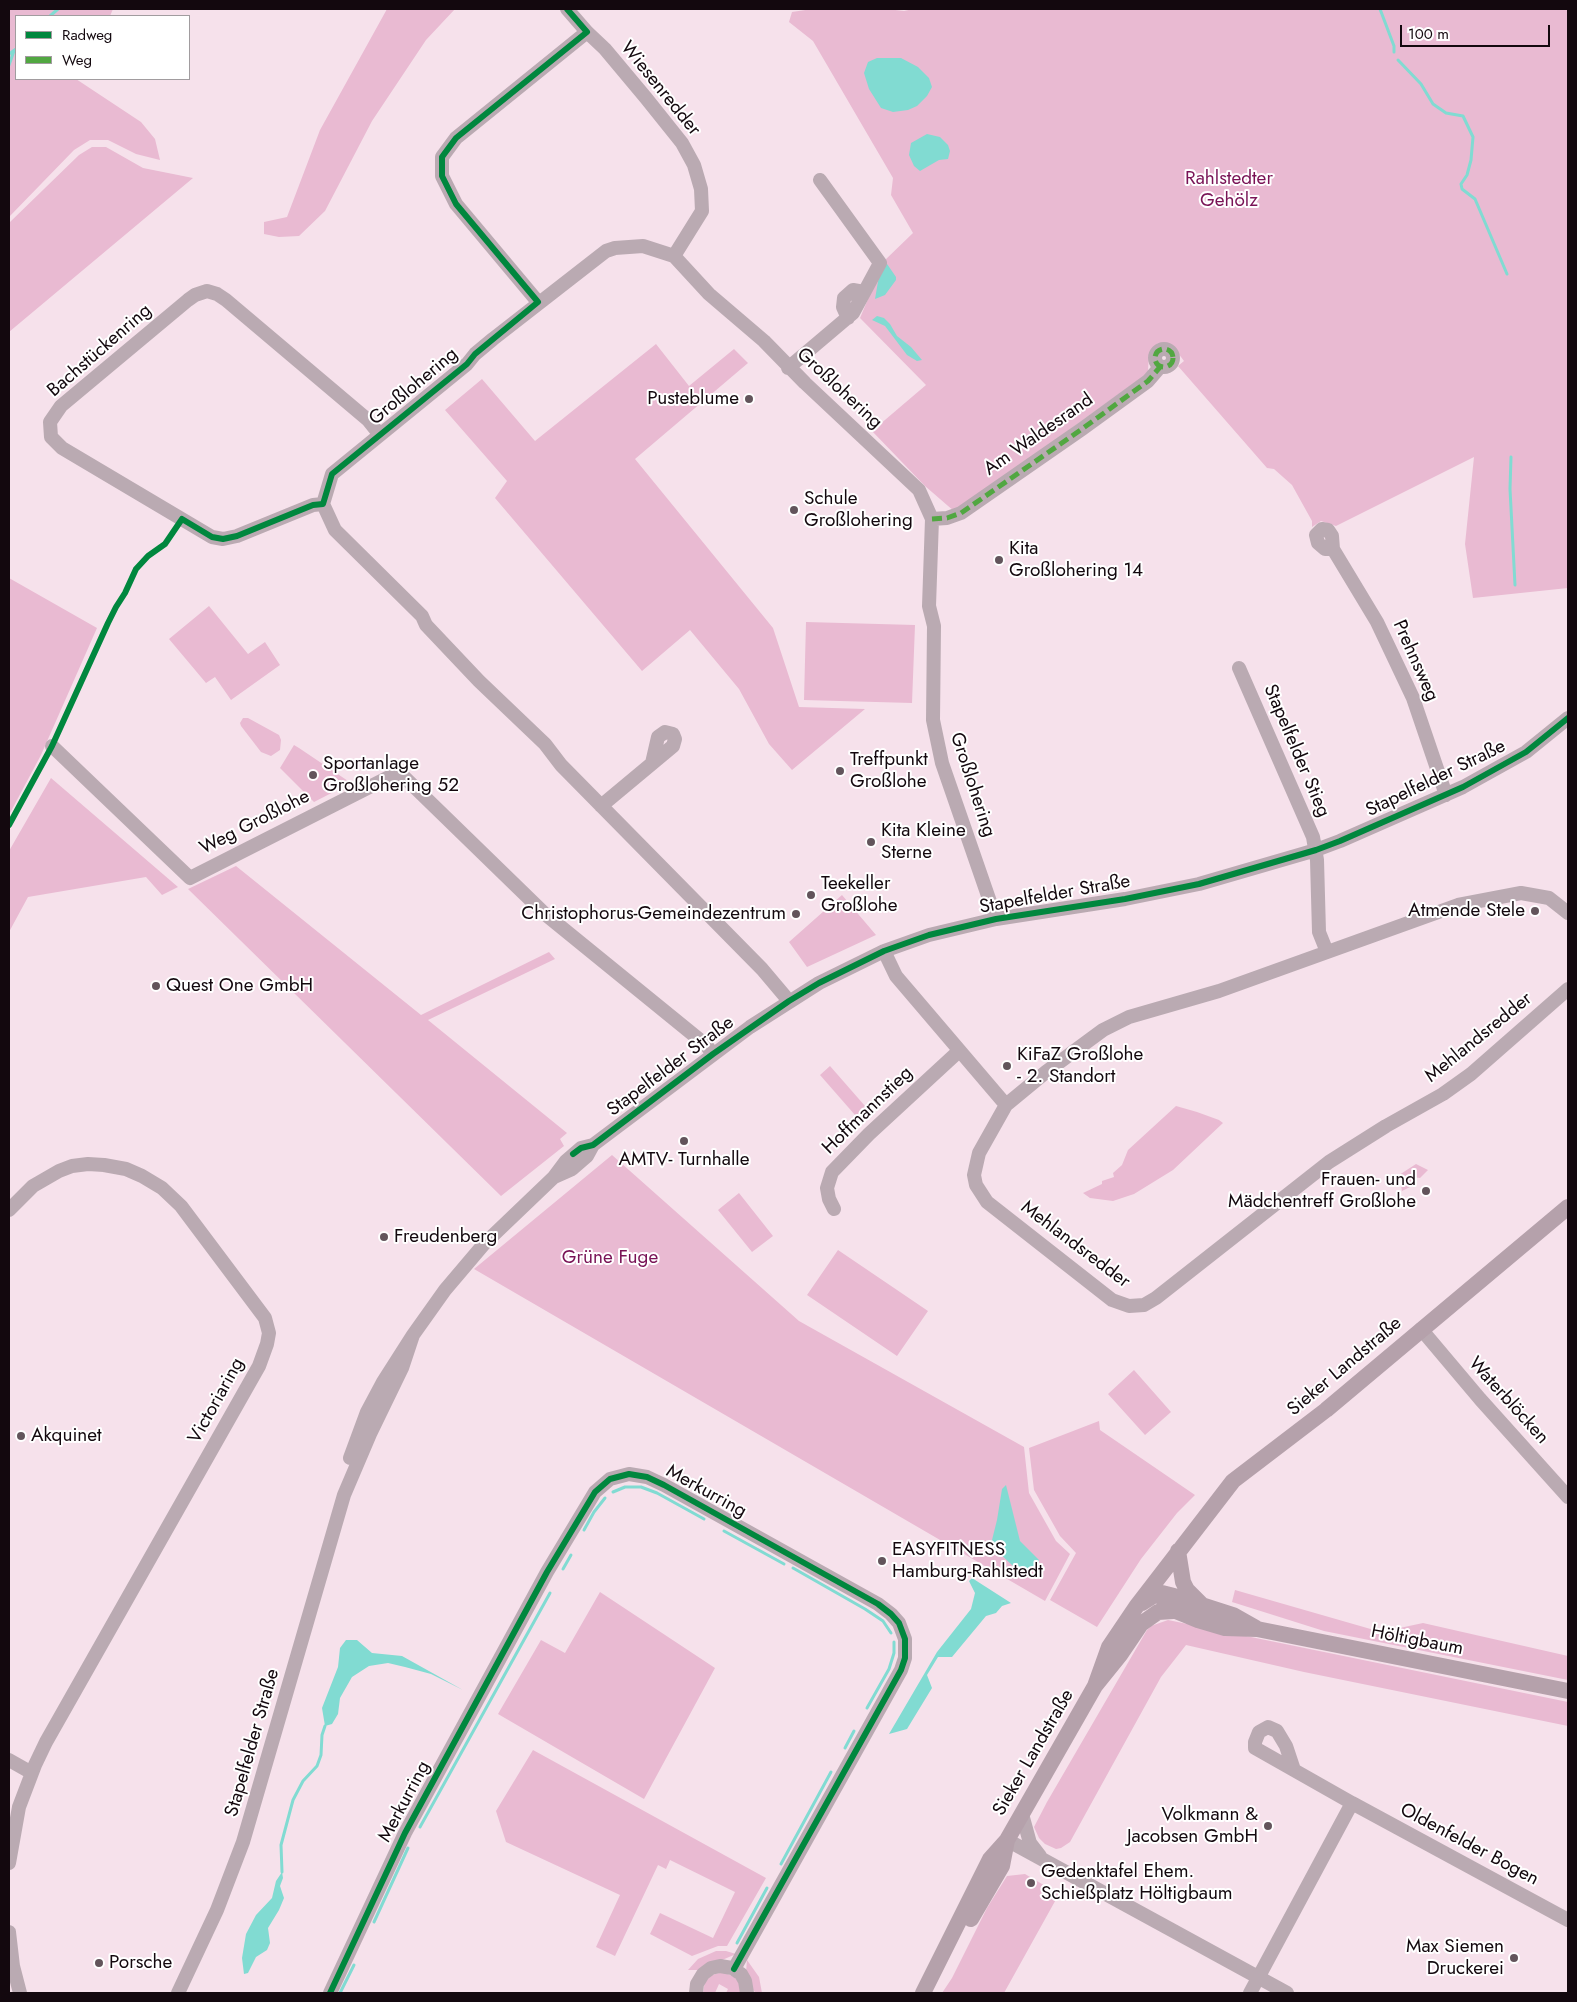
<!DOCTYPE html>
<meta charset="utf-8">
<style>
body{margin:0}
#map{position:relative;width:1577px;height:2002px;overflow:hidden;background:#f6e1eb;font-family:Jost,sans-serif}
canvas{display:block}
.frame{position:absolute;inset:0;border:10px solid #13080e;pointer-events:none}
.legend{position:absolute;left:15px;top:15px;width:175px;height:65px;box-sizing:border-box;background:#fff;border:1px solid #a19c9f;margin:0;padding:6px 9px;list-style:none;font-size:15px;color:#13080e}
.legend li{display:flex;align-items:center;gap:10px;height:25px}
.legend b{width:25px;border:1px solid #a19c9f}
.scale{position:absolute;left:1400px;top:25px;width:150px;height:22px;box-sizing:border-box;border:2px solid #13080e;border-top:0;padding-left:6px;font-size:15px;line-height:18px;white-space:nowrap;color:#13080e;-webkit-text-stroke:4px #fff;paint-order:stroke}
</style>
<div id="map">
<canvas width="1577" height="2002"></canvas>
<div class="frame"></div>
<ul class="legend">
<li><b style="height:6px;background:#00873e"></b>Radweg</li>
<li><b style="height:6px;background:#51a741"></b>Weg</li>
</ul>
<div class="scale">100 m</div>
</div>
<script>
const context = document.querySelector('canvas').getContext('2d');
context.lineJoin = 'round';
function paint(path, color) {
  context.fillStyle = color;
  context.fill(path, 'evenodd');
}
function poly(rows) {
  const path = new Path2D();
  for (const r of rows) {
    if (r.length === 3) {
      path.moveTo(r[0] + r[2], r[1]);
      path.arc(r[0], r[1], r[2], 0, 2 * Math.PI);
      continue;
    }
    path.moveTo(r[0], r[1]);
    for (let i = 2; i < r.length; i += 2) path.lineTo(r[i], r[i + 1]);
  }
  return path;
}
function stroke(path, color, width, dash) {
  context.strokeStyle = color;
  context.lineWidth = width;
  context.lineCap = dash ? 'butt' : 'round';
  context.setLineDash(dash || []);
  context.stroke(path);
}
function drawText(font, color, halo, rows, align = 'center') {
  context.font = font + ' Jost,sans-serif';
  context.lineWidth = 4;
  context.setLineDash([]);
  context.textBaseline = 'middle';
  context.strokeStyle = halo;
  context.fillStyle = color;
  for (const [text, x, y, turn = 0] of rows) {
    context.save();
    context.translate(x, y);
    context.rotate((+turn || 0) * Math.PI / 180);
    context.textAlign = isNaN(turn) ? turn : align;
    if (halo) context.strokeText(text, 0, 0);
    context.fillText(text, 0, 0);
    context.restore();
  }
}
const green = poly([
 [9,9,113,9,110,16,16,16,16,79,76,79,141,122,155,139,160,160,136,154,108,140,90,140,74,150,9,217],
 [387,9,455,9,426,40,372,121,325,211,299,236,279,237,264,234,264,222,287,217,320,130],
 [812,9,887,9,904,11,913,9,1568,9,1568,588,1473,598,1465,544,1474,457,1336,526,1321,521,1312,527,1312,521,1292,485,1274,469,1267,468,1178,366,1184,361,1172,345,1165,343,1158,343,1149,353,1148,371,1144,376,955,512,925,486,872,431,926,385,860,318,884,261,913,233,891,195,893,178,813,41,789,22,792,12],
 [92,147,106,147,143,168,193,178,9,332,9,223,79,155],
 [656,344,689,386,734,349,748,363,635,459,773,628,799,707,865,709,792,770,769,744,739,689,690,630,642,671,495,498,507,481,445,410,482,379,535,441],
 [9,578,97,628,41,755,9,815],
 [209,606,248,654,265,642,280,665,231,700,215,677,206,683,169,639],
 [806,622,915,625,912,703,804,700],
 [243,718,248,718,279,735,281,740,280,750,271,756,261,752,241,726,240,723],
 [294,745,299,748,351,783,314,802,280,768],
 [51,778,178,887,162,895,146,877,28,897,9,932,9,851],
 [236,866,421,1015,549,952,555,959,428,1020,567,1133,560,1139,564,1146,501,1196,188,889],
 [842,895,876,935,807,967,789,942],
 [830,1066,872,1114,862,1123,820,1075],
 [1176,1106,1197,1112,1219,1120,1223,1123,1173,1170,1134,1194,1113,1201,1090,1198,1083,1193,1102,1184,1102,1181,1114,1177,1113,1173,1122,1165,1128,1150],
 [612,1155,799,1321,1024,1447,1029,1493,1056,1541,1070,1554,1045,1601,474,1269],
 [1416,1164,1428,1170,1420,1178,1412,1177,1410,1187,1402,1191,1399,1175],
 [739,1193,773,1236,752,1252,718,1210],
 [838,1250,928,1311,897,1356,807,1295],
 [1134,1370,1171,1412,1145,1435,1108,1394],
 [1099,1421,1100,1430,1195,1495,1177,1513,1141,1559,1097,1627,1050,1600,1076,1553,1060,1536,1034,1490,1029,1448],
 [1235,1590,1381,1632,1423,1623,1568,1656,1568,1680,1324,1631,1232,1602],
 [600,1592,715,1668,644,1799,498,1714,541,1640,565,1653],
 [1168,1620,1568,1702,1568,1726,1304,1672,1186,1645,1161,1677,1070,1842,1061,1848,1056,1849,1045,1844,1039,1838,1034,1827,1047,1802,1147,1630,1151,1626],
 [533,1750,766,1878,727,1946,718,1946,692,1956,650,1934,660,1913,713,1938,735,1892,670,1860,666,1869,658,1865,615,1956,596,1947,620,1895,506,1842,496,1811],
 [1025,1874,1059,1894,1004,1993,942,1993,952,1978,987,1908,1007,1876],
 [716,1951,726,1951,736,1954,699,1970,688,1970,698,1959],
 [747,1960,759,1977,762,1993,756,1993,753,1990,746,1972],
 [723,1972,734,1977,739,1982,741,1993,726,1993,728,1989,719,1984,715,1993,703,1993,705,1981,712,1975]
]);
const water = poly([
 [877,58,901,58,918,67,929,78,932,87,927,96,917,106,908,110,893,112,881,108,869,89,864,73,868,62],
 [927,134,940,137,948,145,950,151,948,159,939,160,920,171,914,166,909,155,911,143],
 [885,261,896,277,896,280,885,295,875,299,879,276],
 [877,316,884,318,890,324,897,336,911,347,922,360,917,361,907,355,885,326,872,320],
 [1006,1485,1020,1541,1039,1560,1039,1565,1035,1569,1024,1571,1013,1566,995,1549,992,1540,997,1520,1002,1489],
 [972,1578,1011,1603,1002,1606,996,1613,986,1616,952,1657,938,1657,927,1675,932,1688,907,1729,889,1734,937,1652,971,1609,975,1593,969,1581],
 [346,1640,357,1640,372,1653,402,1656,463,1690,431,1674,405,1667,388,1663,369,1666,352,1677,340,1698,338,1714,332,1724,325,1726,322,1708,338,1667,340,1648],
 [282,1872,283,1878,280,1886,284,1898,279,1910,268,1928,270,1943,267,1950,256,1957,248,1973,244,1974,242,1958,246,1934,256,1915,272,1898,276,1881]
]);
const stream = poly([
 [1380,9,1394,46,1394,52],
 [50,16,58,9],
 [9,54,16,49],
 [1398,60,1421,84,1433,104,1446,113,1463,116,1473,137,1471,160,1467,175,1461,184,1462,189,1475,199,1507,274],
 [9,65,14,51],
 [1511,457,1510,489,1515,585],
 [613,1492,625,1487,641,1487,657,1493,704,1519],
 [584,1530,594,1512,605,1498],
 [724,1531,784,1564],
 [793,1568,865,1609,883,1621,891,1633],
 [563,1569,571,1555],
 [867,1708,889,1669,894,1653,894,1642],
 [845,1748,854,1731],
 [420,1827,550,1593],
 [781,1864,831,1772],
 [282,1872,281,1845,293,1800,303,1781,317,1766,321,1755,322,1735,325,1726],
 [374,1922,408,1848],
 [737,1943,767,1888],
 [340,1993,354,1965]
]);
const minor = poly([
 [567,9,587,32,605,49,646,98,682,143,694,165,701,189,702,211,674,256],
 [538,302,456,204,442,176,442,157,456,138,587,32],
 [848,318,843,307,844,298,853,290,864,292],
 [1164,358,9],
 [788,368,853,313,880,263,820,180],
 [323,504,313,505,237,536,223,539,212,537,62,448,51,437,50,422,61,406,188,300,195,295,207,291,217,294,226,300,368,420,380,435],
 [932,519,947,518,961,513,1082,429,1148,381,1160,367],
 [1333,549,1325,549,1318,543,1316,535,1322,529,1328,530,1332,536,1333,549,1377,622,1413,698,1446,795],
 [1239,668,1313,837,1317,860,1319,932,1327,952],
 [52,746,190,878,399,772,545,914,706,1045,713,1054],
 [601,806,673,746,675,739,673,734,665,732,658,737,652,763],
 [1568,913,1549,898,1521,893,1458,905,1219,991,1129,1017,1103,1030,1046,1072,1006,1105,979,1153,974,1175,976,1185,987,1202,1112,1300,1129,1306,1144,1305,1156,1298,1329,1162,1386,1126,1443,1094,1471,1074,1568,989],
 [884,951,896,976,1006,1105],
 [789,1001,762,969,561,765,545,744,479,681,426,625,422,616,335,530,323,504,332,474,467,364,475,354,493,339,606,251,615,248,643,246,674,256,709,294,764,341,805,383,919,490,932,519,929,606,934,626,933,720,942,763,996,919],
 [554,1177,572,1169,587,1156,593,1145,750,1027,819,983,884,951,929,935,996,919,1125,899,1199,884,1316,850,1340,841,1463,787,1526,752,1568,718],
 [834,1209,829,1199,827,1188,832,1172,869,1134,959,1051],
 [9,1210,33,1186,59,1171,72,1166,88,1164,104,1165,126,1169,142,1176,162,1188,181,1206,265,1318,269,1333,267,1344,259,1366,46,1742,35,1765,19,1807,9,1863],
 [1421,1329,1480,1399,1568,1497],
 [350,1458,367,1412,383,1382,413,1335,445,1290,484,1244,554,1177,566,1161,581,1148,593,1145],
 [9,1760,32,1773],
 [1294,1770,1286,1746,1277,1731,1268,1727,1259,1732,1255,1742,1255,1748,1352,1803],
 [1022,1814,1030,1843,1040,1856],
 [1007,1840,1287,1993],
 [9,1932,13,1966,20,1993],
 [178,1993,217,1910,243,1842,344,1495,370,1434,402,1368,413,1335],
 [330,1993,405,1833,547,1572,595,1492,610,1479,629,1474,647,1477,664,1485,878,1604,891,1614,899,1623,905,1639,905,1658,901,1670,734,1969],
 [696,1993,697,1984,703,1974,711,1968,720,1966,732,1968,741,1974,745,1981,747,1993],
 [1250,1993,1352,1803,1568,1920]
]);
const major = poly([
 [1178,1551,1183,1582,1187,1590,1201,1604],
 [1142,1603,1153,1596,1162,1593,1174,1596,1233,1615,1256,1628],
 [1164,1606,1198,1620,1225,1628,1257,1629,1568,1691],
 [1095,1686,1109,1647,1136,1607,1233,1481,1326,1410,1568,1207],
 [971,1919,1002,1866,1007,1840],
 [923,1993,990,1859,1007,1840,1095,1686,1120,1655,1141,1624,1158,1612,1173,1611]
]);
const quiet = poly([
 [1164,358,9],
 [932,519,947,518,961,513,1082,429,1148,381,1160,367]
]);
const cycleway = poly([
 [9,825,52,746,108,623,116,607,125,593,136,569,148,556,165,544,182,519,212,537,223,539,237,536,313,505,323,504,332,474,467,364,475,354,538,302,456,204,442,176,442,157,456,138,587,32,567,9],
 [573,1154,581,1148,593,1145,713,1054,789,1001,819,983,884,951,929,935,996,919,1125,899,1199,884,1316,850,1340,841,1463,787,1526,752,1568,718],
 [330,1993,405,1833,547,1572,595,1492,610,1479,629,1474,647,1477,664,1485,878,1604,891,1614,899,1623,905,1639,905,1658,901,1670,734,1969]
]);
const markers = [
 [749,399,5,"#62545b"],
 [794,510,5,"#62545b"],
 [999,560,5,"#62545b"],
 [840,771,5,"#62545b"],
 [313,775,5,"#62545b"],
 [871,842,5,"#62545b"],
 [811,895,5,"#62545b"],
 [1535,911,5,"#62545b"],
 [796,914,5,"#62545b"],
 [156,986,5,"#62545b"],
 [1007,1066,5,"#62545b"],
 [684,1141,5,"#62545b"],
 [1426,1191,5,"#62545b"],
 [384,1237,5,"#62545b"],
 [21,1436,5,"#62545b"],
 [882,1561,5,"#62545b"],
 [1268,1826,5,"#62545b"],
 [1031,1883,5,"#62545b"],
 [1514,1958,5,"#62545b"],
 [99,1963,5,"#62545b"]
];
const streetNames = [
 ["Wiesenredder",660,89,51],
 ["Bachstückenring",100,351,-41],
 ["Großlohering",414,387,-40],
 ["Großlohering",839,389,43],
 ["Am Waldesrand",1039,435,-35],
 ["Prehnsweg",1415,661,66],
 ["Stapelfelder Stieg",1296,751,67],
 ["Stapelfelder Straße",1436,779,-26],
 ["Großlohering",972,785,72],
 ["Weg Großlohe",255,823,-27],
 ["Stapelfelder Straße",1055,895,-10],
 ["Mehlandsredder",1479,1038,-39],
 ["Stapelfelder Straße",671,1067,-37],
 ["Hoffmannstieg",868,1111,-44],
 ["Mehlandsredder",1075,1245,37],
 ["Sieker Landstraße",1345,1367,-40],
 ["Victoriaring",217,1401,-61],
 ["Waterblöcken",1508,1401,48],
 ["Merkurring",706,1492,29],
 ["Höltigbaum",1417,1641,11],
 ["Stapelfelder Straße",253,1743,-74],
 ["Sieker Landstraße",1034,1753,-60],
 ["Merkurring",405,1802,-62],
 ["Oldenfelder Bogen",1469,1845,28]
];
const parkNames = [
 ["Rahlstedter",1229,179],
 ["Gehölz",1229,201],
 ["Grüne Fuge",610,1258]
];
const poiNames = [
 ["Pusteblume",739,399,"right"],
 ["Schule",804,499],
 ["Großlohering",804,521],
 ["Kita",1009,549],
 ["Großlohering 14",1009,571],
 ["Treffpunkt",850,760],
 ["Großlohe",850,782],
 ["Sportanlage",323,764],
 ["Großlohering 52",323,786],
 ["Kita Kleine",881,831],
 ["Sterne",881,853],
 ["Teekeller",821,884],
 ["Großlohe",821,906],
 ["Atmende Stele",1525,911,"right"],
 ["Christophorus-Gemeindezentrum",786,914,"right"],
 ["Quest One GmbH",166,986],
 ["KiFaZ Großlohe",1017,1055],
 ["- 2. Standort",1017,1077],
 ["AMTV- Turnhalle",684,1160,"center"],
 ["Frauen- und",1416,1180,"right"],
 ["Mädchentreff Großlohe",1416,1202,"right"],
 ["Freudenberg",394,1237],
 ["Akquinet",31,1436],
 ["EASYFITNESS",892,1550],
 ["Hamburg-Rahlstedt",892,1572],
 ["Volkmann &",1258,1815,"right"],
 ["Jacobsen GmbH",1258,1837,"right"],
 ["Gedenktafel Ehem.",1041,1872],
 ["Schießplatz Höltigbaum",1041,1894],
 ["Max Siemen",1504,1947,"right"],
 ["Druckerei",1504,1969,"right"],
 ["Porsche",109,1963]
];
paint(green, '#e9bad2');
paint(water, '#81dbd2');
stroke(stream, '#81dbd2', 3);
stroke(minor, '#baaab2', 14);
stroke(major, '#b5a1ab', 16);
stroke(quiet, '#51a741', 5, [10, 5]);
stroke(cycleway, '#00873e', 6);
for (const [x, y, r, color] of markers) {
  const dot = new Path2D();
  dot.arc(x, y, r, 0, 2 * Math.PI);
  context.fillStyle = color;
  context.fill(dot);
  stroke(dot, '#fff', 2);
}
drawText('19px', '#13080e', '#fff', streetNames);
drawText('19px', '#791356', '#fff', parkNames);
drawText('19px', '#13080e', '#fff', poiNames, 'left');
</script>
